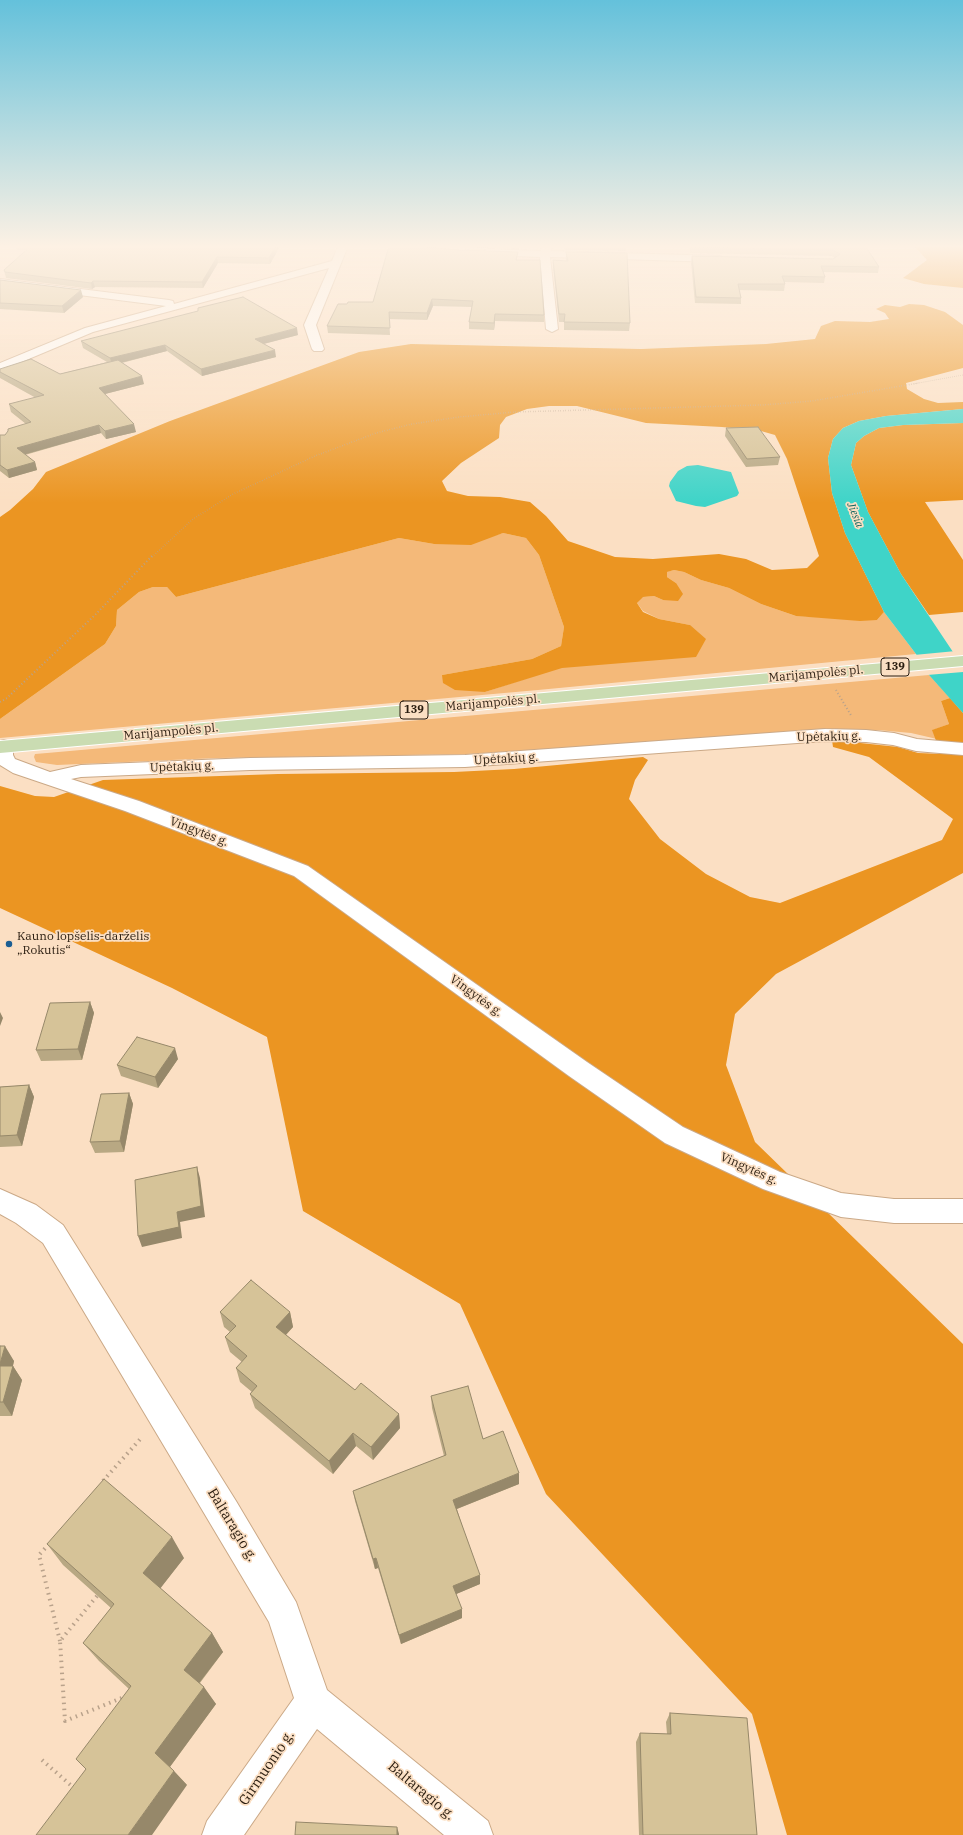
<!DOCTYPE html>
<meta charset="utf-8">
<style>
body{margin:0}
canvas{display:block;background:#fbdfc3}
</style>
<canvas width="963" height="1835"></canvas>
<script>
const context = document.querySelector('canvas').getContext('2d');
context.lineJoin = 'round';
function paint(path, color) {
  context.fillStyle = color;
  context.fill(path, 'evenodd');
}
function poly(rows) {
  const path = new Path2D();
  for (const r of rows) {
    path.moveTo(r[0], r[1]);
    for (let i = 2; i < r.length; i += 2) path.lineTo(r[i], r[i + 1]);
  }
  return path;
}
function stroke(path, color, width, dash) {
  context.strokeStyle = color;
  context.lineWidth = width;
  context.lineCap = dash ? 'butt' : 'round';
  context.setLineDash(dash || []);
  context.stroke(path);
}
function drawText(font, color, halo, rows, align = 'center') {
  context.font = font + ' "IBM Plex Serif",serif';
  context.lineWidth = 3.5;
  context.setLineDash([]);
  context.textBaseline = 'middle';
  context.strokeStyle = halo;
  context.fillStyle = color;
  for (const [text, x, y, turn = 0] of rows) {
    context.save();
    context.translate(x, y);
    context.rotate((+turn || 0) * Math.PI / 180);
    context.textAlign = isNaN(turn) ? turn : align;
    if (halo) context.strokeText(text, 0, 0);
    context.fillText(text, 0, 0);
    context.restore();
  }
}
const green = poly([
 [503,533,526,538,539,555,564,627,561,646,532,659,442,675,485,692,690,625,659,619,643,611,637,603,642,597,654,596,663,600,676,583,667,577,666,572,674,570,684,572,701,580,729,588,761,604,796,616,877,620,884,612,916,654,538,690,0,738,0,719,105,644,116,626,117,610,139,592,153,587,167,587,176,597,399,538,434,544,490,537],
 [929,675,950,698,941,701,949,724,933,730,937,739,911,733,878,730,837,730,467,754,217,758,57,765,36,762,34,757,35,754,47,753]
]);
const forest = poly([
 [914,246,963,246,963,288,924,284,903,278,927,260],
 [909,304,924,305,945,312,963,325,963,368,906,383,907,389,924,399,938,403,963,402,963,409,886,416,859,421,843,428,833,439,828,458,832,493,845,533,884,612,877,620,860,621,796,616,761,604,729,588,701,580,684,572,674,570,667,572,667,577,676,583,683,594,678,601,663,600,654,596,643,597,637,603,643,612,659,619,690,625,706,639,696,657,562,668,485,692,455,690,443,683,442,675,532,659,561,646,564,627,539,555,526,538,503,533,471,545,434,544,399,538,176,597,167,587,153,587,139,592,117,610,116,626,105,644,0,719,0,517,10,510,33,489,46,472,170,421,359,352,411,344,641,349,766,344,815,339,821,326,835,321,870,322,889,319,885,313,876,309,885,305,900,307],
 [549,406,577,406,646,423,722,427,761,431,775,435,787,459,819,556,807,568,772,570,746,559,719,554,653,559,615,557,568,541,546,516,530,502,500,497,468,496,447,491,442,481,461,463,499,438,500,425,506,417,527,409],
 [963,423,963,500,925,502,963,560,963,612,929,615,901,574,868,512,851,465,856,443,864,436,879,428,903,425],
 [950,698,963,713,963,873,776,974,735,1014,726,1065,755,1142,963,1344,963,1835,787,1835,752,1714,546,1494,460,1304,303,1211,267,1037,172,988,0,908,0,786,35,796,54,797,103,780,278,774,454,772,514,769,643,757,648,760,635,780,629,799,660,839,706,874,750,897,780,903,942,840,953,819,869,757,833,747,832,740,898,747,918,753,941,754,932,730,949,724,941,701]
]);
const water = poly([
 [963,409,963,423,903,425,879,428,864,436,856,443,851,465,868,512,901,574,963,667,963,713,929,675,916,654,884,612,845,533,832,493,828,458,833,439,843,428,859,421,886,416],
 [698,465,731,472,739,493,737,496,705,507,696,506,676,501,669,486,670,482,678,471,687,466]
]);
const pier = poly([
 [956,651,963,663,963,672,927,675,914,655]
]);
const pathFar3 = poly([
 [913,384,963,375]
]);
const pathFar2 = poly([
 [152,557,193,519,233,494,315,456,376,433,412,424,459,417,515,412,762,405,812,401,919,383]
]);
const pathFar1 = poly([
 [836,690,852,717],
 [0,702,7,698,95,615,152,556]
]);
const path = poly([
 [103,1481,142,1437],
 [49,1544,39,1555,60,1641],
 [97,1596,60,1641,65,1721,124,1697],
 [42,1760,74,1788]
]);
const street = poly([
 [338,246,348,246,316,325,324,349,322,351,314,351,312,349,304,325,329,268,93,332,0,371,0,363,85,328,166,306,0,285,0,279,169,300,173,301,174,304,332,261,338,246],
 [542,246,552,246,551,251,720,256,725,259,720,262,550,257,558,329,552,332,546,329,540,257,487,255,482,252,487,249,541,251,542,246],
 [825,729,866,730,894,733,917,739,963,743,963,755,916,751,893,745,866,742,825,741,465,767,250,770,81,777,71,779,139,801,308,866,587,1062,683,1127,780,1172,841,1193,894,1199,963,1199,963,1223,894,1223,841,1217,763,1189,665,1143,569,1076,294,876,125,811,13,773,0,765,0,741,4,740,11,742,13,746,13,755,15,759,50,772,81,765,250,758,465,755,825,729],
 [0,1189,36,1205,63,1225,236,1501,296,1602,327,1690,488,1821,493,1835,444,1835,317,1729,244,1835,202,1835,207,1821,294,1698,269,1622,43,1243,16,1223,0,1214,0,1189]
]);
const primary = poly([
 [963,656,963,666,0,753,0,741,963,656]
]);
const wall = poly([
 [16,246,291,246,289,248,279,248,270,264,218,263,203,288,95,287,92,289,6,278,4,270,26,250,17,250],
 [433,246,520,246,519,249],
 [564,246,655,246,626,246,626,251,565,250],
 [690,246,819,246,866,247,879,267,878,273,823,272,825,277,824,283,784,282,785,284,784,291,739,290,741,298,741,304,695,303,691,262,692,256,833,259,835,258,832,256,690,253],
 [566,252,630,323,629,331,564,330,564,322,559,322,553,267,553,260,566,261],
 [517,258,517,260,544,315,544,322,495,321,494,330,469,329,469,322,472,307,433,306,427,320,389,319,390,335,328,333,327,326,347,304,373,302],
 [0,280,83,297,64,313,0,309],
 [298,335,264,344,276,357,202,376,167,351,122,363,144,384,105,394,136,432,106,439,101,433,25,455,35,462,37,470,9,478,0,471,0,435,5,435,26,424,11,412,9,404,36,398,0,378,0,369,60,374,107,362,83,348,81,341],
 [726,428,780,457,778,465,746,467,725,436],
 [90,1002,94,1013,82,1060,41,1061,36,1050],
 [178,1059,158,1088,121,1076,117,1065],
 [29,1085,34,1097,22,1146,0,1147,0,1087],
 [129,1093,133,1104,124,1152,95,1153,90,1142],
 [220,1312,290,1312,293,1327,286,1335,355,1390,399,1414,400,1428,373,1460,356,1446,333,1474,255,1408,250,1394,252,1392,240,1382,236,1368,242,1362,230,1352,225,1337,230,1332,224,1327],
 [0,1346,14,1361,13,1366,22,1380,12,1416,0,1416],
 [431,1396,483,1439,519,1484,457,1509,480,1584,456,1594,462,1618,401,1644,378,1568,375,1569,355,1501,353,1491,444,1456,432,1408],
 [47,1544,184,1558,160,1588,212,1633,223,1652,200,1683,216,1704,170,1767,187,1785,86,1769,129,1689,99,1661,83,1643,111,1608,63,1565],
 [670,1713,757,1835,639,1835,636,1742,640,1733,667,1734,666,1722]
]);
const shadedWall = poly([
 [276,246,279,246,279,248,270,264,269,258],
 [217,257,218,263,203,288,202,282],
 [93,281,95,287,92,289,91,283],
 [81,290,83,297,64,313,62,306],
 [432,299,433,306,427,320,427,313],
 [495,314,495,321,494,330,494,323],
 [297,328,298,335,255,346,255,339],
 [165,345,167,351,112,365,110,358],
 [275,350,276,357,202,376,201,369],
 [142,376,144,384,101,395,99,388],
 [134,424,136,432,106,439,105,431],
 [99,425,101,433,19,456,17,448],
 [35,462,37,470,9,478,7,470],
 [90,1002,94,1013,82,1060,78,1049],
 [0,1012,3,1018,0,1026],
 [175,1048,178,1059,158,1088,155,1077],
 [29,1085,34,1097,22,1146,17,1135],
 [129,1093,133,1104,124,1152,120,1141],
 [197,1167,200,1178,205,1217,180,1222,182,1238,142,1247,138,1236,177,1212],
 [290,1312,293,1327,280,1341,276,1327],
 [5,1346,14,1361,9,1381,0,1367,0,1364],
 [13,1366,22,1380,12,1416,3,1402],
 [399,1414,400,1428,373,1460,371,1447],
 [353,1433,356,1446,333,1474,329,1461],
 [519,1473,519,1484,454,1510,453,1500],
 [172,1537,184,1558,156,1594,143,1573],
 [376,1558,378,1568,375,1569,373,1559],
 [480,1575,480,1584,454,1595,453,1586],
 [462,1609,462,1618,401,1644,399,1635],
 [212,1633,223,1652,196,1687,184,1670],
 [204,1687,216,1704,169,1768,155,1753],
 [174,1771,187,1785,152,1835,128,1835],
 [397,1827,399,1834,399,1835,397,1835]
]);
const building = poly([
 [31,246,276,246,269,258,217,257,202,282,93,281,91,283,5,272,4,270,31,246],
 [389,246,414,246,459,250,518,252,516,260,540,260,544,315,495,314,494,323,469,322,473,301,432,299,427,313,389,312,390,328,327,326,338,304,347,304,348,302,373,302,389,246],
 [691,246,819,246,866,247,879,267,821,266,825,277,782,276,785,284,738,284,741,298,696,297,692,256,833,259,840,254,833,250,691,247,691,246],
 [566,252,627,253,630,323,564,322,565,314,559,314,553,260,568,261,566,252],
 [0,280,81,290,62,306,0,303,0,280],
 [243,297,297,328,255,339,275,350,201,369,165,345,110,358,81,341,198,311,198,308,243,297],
 [31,359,60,374,118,360,142,376,99,388,134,424,105,431,99,425,17,448,35,462,7,470,0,465,0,435,5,435,8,431,8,429,31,422,9,404,44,395,0,372,0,369,31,359],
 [758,427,780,457,747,459,726,428,758,427],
 [90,1002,78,1049,36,1050,50,1003,90,1002],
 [137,1037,175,1048,155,1077,117,1065,137,1037],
 [29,1085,17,1135,0,1136,0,1087,29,1085],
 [129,1093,120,1141,90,1142,101,1094,129,1093],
 [197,1167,201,1206,177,1212,179,1227,138,1236,135,1180,197,1167],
 [251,1280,290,1312,276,1327,355,1390,361,1383,399,1414,371,1447,353,1433,329,1461,250,1394,257,1386,236,1368,247,1356,225,1337,236,1326,220,1312,251,1280],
 [0,1346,5,1346,0,1364,0,1346],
 [0,1366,13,1366,3,1402,0,1402,0,1366],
 [468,1386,483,1439,503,1431,519,1473,453,1500,480,1575,453,1586,462,1609,399,1635,376,1558,373,1559,353,1491,446,1455,431,1396,468,1386],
 [104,1479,172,1537,143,1573,212,1633,184,1670,204,1687,155,1753,174,1771,128,1835,36,1835,86,1769,76,1759,131,1686,83,1643,114,1604,47,1544,104,1479],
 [670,1713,747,1718,757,1835,643,1835,640,1733,671,1734,670,1713],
 [296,1822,397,1827,397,1835,295,1835,296,1822]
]);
const markers = [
 [9,944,4,"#1b5e93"]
];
const farWaternames = [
 ["Jiesia",855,515,68]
];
const shields = [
 [895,667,28],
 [414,710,28]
];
const shieldNames = [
 ["139",895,667],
 ["139",414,710]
];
const streetNames = [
 ["Marijampolės pl.",816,674,-5],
 ["Marijampolės pl.",493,703,-5],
 ["Marijampolės pl.",171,732,-5],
 ["Upėtakių g.",829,737,-1],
 ["Upėtakių g.",506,759,-3],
 ["Upėtakių g.",182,767,-2],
 ["Vingytės g.",199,832,21],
 ["Vingytės g.",476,996,36],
 ["Vingytės g.",749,1169,24]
];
const poiNames = [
 ["Kauno lopšelis-darželis",17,937],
 ["„Rokutis“",17,951]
];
const nearStreetnames = [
 ["Baltaragio g.",232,1525,59],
 ["Girmuonio g.",267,1768,-56],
 ["Baltaragio g.",421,1791,40]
];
paint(green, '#f4b979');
paint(forest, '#eb9522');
paint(water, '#3fd4c8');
paint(pier, '#fbdfc3');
stroke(street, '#cba987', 2);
stroke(primary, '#fff', 2);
stroke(pathFar3, '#b9a28b', 1, [0.5, 1.5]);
stroke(pathFar2, '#b9a28b', 1.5, [0.5, 2]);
stroke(pathFar1, '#b9a28b', 2, [1, 2.5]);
stroke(path, '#b9a28b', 4, [1.5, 4.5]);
paint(street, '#fff');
paint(primary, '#cadcb2');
paint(wall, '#b8a883');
paint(shadedWall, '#96886a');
paint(building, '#d6c398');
stroke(building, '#96886a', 1);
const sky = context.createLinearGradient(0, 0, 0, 503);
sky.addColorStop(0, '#64c1db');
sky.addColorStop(0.49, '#fdf1e4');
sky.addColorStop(1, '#fdf1e400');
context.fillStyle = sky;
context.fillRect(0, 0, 963, 503);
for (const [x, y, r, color] of markers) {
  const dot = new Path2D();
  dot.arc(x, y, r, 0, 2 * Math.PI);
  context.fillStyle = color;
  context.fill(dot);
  stroke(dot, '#fbdfc3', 1.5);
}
drawText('italic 11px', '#14655f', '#fbdfc3', farWaternames);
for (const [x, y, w] of shields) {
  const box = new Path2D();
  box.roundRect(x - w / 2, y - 9, w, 18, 3);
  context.fillStyle = '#fbdfc3';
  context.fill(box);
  stroke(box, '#2a1d10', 1);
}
drawText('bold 11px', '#2a1d10', null, shieldNames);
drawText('12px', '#2a1d10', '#fbdfc3', streetNames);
drawText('12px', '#2a1d10', '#fbdfc3', poiNames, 'left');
drawText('14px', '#2a1d10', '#fbdfc3', nearStreetnames);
</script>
